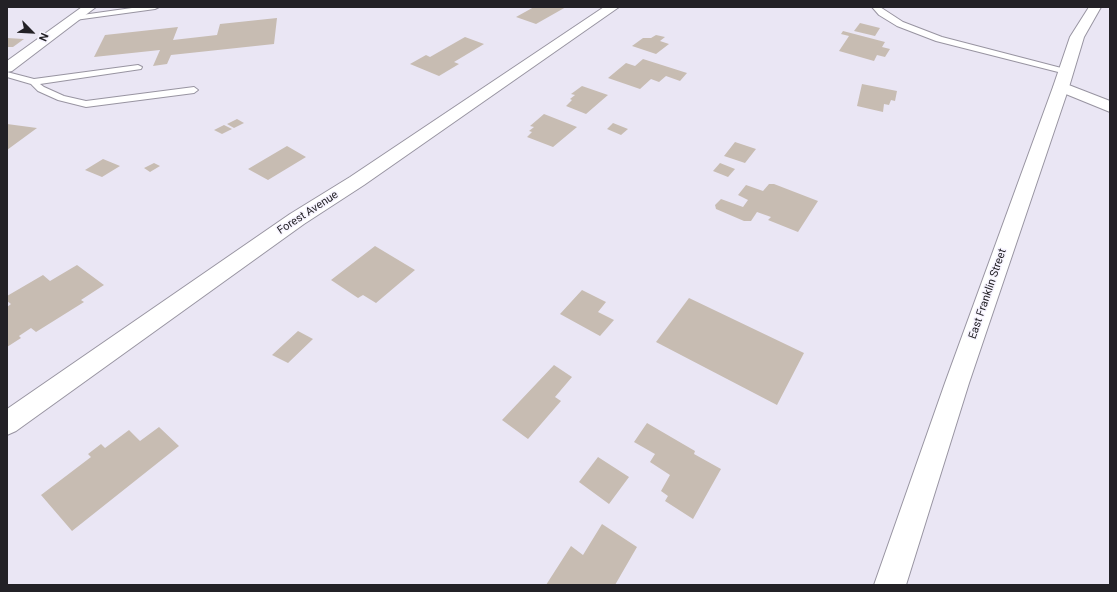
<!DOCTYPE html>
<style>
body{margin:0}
#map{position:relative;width:1117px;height:592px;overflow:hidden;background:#eae6f4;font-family:Roboto,sans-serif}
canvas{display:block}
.frame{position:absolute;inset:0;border:8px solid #232126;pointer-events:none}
.north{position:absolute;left:12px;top:12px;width:40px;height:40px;-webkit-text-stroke:3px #f7f4ff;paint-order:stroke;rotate:114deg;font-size:11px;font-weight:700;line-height:16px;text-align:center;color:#232126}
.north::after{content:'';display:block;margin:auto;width:14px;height:18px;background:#232126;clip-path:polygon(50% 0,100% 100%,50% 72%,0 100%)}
</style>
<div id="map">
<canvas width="1117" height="592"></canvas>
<div class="frame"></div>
<div class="north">N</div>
</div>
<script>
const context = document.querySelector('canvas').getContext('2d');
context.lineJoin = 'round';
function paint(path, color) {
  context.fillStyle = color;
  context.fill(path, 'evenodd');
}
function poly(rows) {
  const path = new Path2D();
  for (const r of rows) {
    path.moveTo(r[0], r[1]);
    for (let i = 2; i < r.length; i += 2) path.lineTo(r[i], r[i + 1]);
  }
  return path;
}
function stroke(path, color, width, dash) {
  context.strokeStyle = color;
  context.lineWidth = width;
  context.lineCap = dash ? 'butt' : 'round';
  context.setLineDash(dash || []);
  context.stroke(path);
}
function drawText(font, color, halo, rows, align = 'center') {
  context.font = font + ' Roboto,sans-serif';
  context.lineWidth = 3;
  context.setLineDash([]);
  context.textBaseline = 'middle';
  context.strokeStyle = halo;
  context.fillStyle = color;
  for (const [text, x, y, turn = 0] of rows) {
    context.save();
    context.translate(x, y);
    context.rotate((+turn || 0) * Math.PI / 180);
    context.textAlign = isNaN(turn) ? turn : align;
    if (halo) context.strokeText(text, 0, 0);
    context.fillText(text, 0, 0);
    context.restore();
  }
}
const building = poly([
 [534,7,566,7,536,24,516,17],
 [277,18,274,44,171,55,167,64,153,66,160,50,94,57,105,35,178,27,173,40,217,35,220,24],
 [860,23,880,28,875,36,854,31],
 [843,31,885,42,882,47,890,49,885,57,877,55,874,61,839,51,849,36,841,34],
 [656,35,665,37,660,41,669,44,656,54,632,46,643,38,651,38],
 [465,37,484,44,454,62,459,64,439,76,410,64,426,55,430,57],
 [7,38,24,39,13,47,7,47],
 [643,59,687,73,680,81,666,76,659,82,651,79,640,89,608,78,626,63,635,66],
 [862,84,897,91,895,101,891,100,889,105,884,104,883,112,857,106],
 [582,86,608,95,586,114,566,106,572,100,570,99,575,95,571,94],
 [544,114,577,127,553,147,527,137,532,132,529,131,534,127,530,126],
 [237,119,244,123,234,128,227,124],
 [613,123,628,129,621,135,607,129],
 [7,124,37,128,7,150],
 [224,125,232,129,222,134,214,130],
 [735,142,756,149,745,163,724,156],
 [287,146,306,157,268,180,248,169],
 [103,159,120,166,102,177,85,170],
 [154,163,160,166,150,172,144,168],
 [720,163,735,169,728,177,713,171],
 [769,184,774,184,818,201,798,232,768,220,771,217,757,212,751,221,744,221,716,209,715,205,721,199,743,207,748,200,738,195,746,185,763,191],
 [375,246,415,270,376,303,363,295,358,298,331,280],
 [77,265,104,285,81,300,84,302,36,332,31,328,19,336,21,338,7,347,7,307,11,304,7,301,7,296,43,275,50,281],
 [582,290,606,302,598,312,614,320,600,336,560,314],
 [689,298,804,353,777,405,656,342],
 [298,331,313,339,288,363,272,355],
 [554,365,572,377,555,397,561,401,528,439,502,420],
 [647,423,695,451,694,454,721,469,693,519,665,501,668,496,661,491,670,475,650,462,655,454,634,442],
 [159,427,179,446,72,531,41,495,91,457,88,454,101,444,105,448,129,430,140,441],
 [598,457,629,477,609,504,579,482],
 [602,524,637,547,615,585,546,585,571,546,583,555]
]);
const lane = poly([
 [139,7,159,7,155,9,75,20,71,18,75,16,139,7],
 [872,7,880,7,903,22,942,37,1069,70,1070,72,1066,74,936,41,897,26,879,15,872,7],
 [138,65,142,67,141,69,40,84,44,87,64,96,86,101,194,87,198,90,194,93,86,107,58,100,38,91,31,84,7,77,7,72,34,79,138,65]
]);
const street = poly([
 [82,7,96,7,12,71,7,72,7,61,82,7],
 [604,7,619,7,364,185,304,224,16,431,7,435,7,409,290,214,350,177,604,7],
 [1061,82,1110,101,1110,112,1056,90,1053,87,1056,84,1061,82]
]);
const secondary = poly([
 [1089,7,1101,7,1084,37,1069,87,969,383,906,585,874,585,945,383,1053,87,1070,37,1089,7]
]);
const streetNames = [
 ["Forest Avenue",308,213,-33],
 ["East Franklin Street",988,294,-71]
];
paint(building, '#c7bcb2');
stroke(lane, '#9894a1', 2);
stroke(street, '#9894a1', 2);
stroke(secondary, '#9894a1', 2);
paint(lane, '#fff');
paint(street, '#fff');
paint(secondary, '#fff');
drawText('11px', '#232126', '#f7f4ff', streetNames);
</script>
